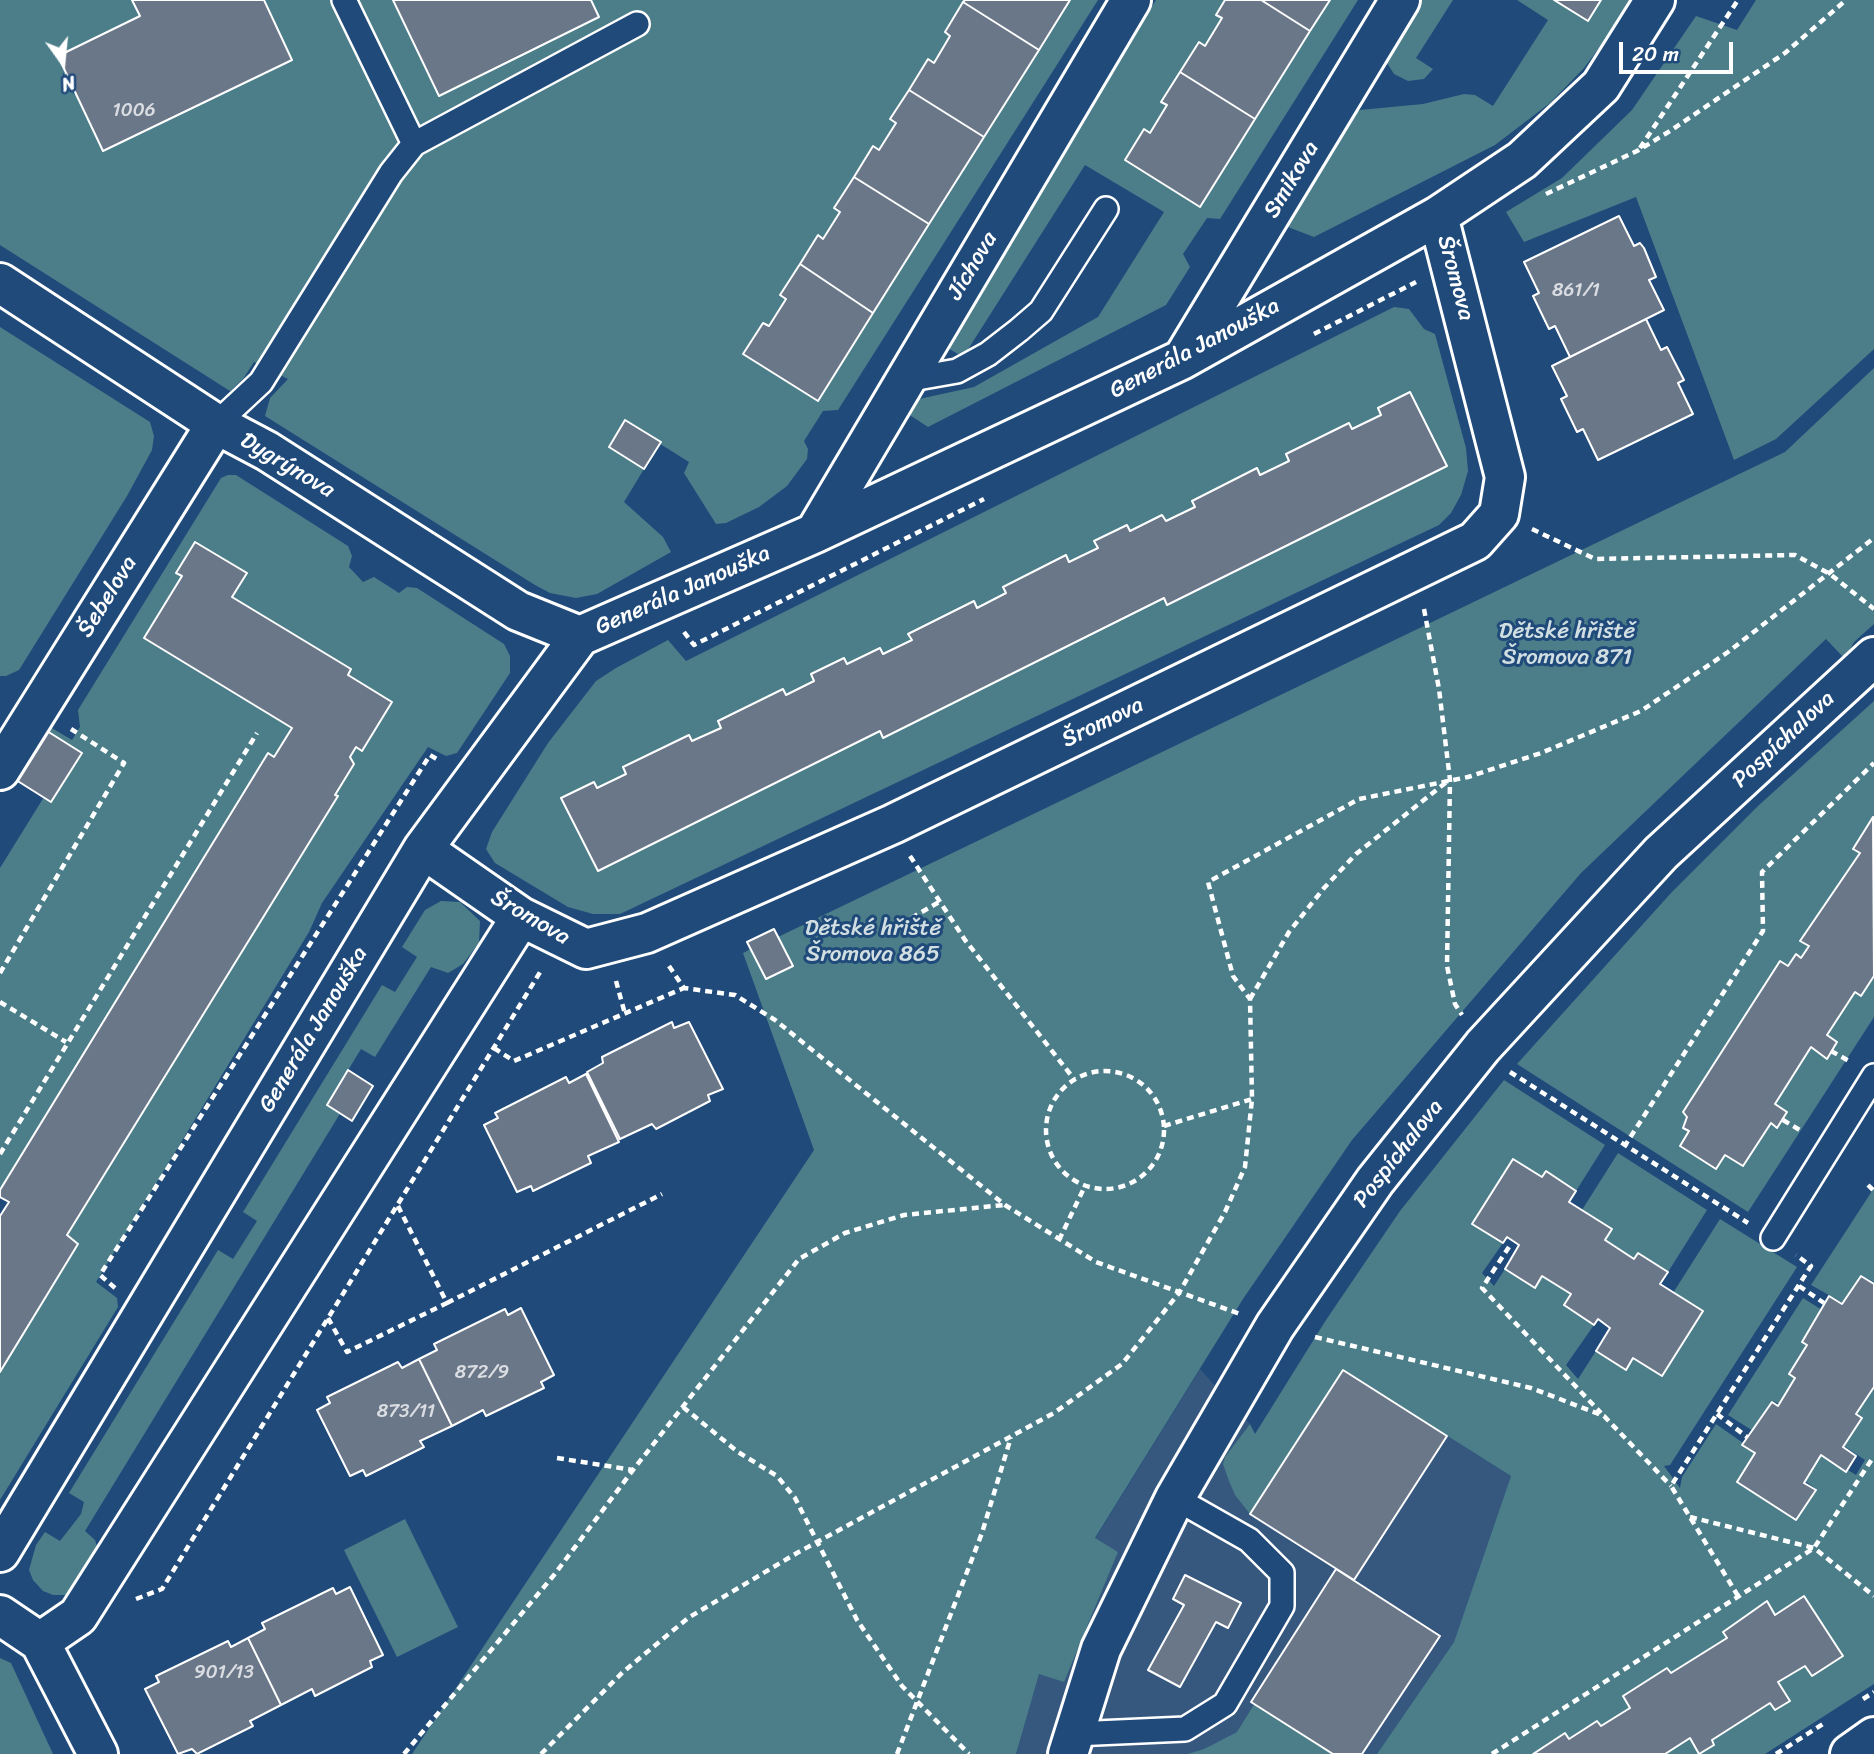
<!DOCTYPE html>
<meta charset="utf-8">
<style>
body{margin:0}
#map{position:relative;width:1874px;height:1754px;overflow:hidden;background:#1f4a7a;font-family:Sriracha,sans-serif}
canvas{display:block}
.north{position:absolute;left:28px;top:28px;width:70px;height:70px;-webkit-text-stroke:5px #1f4a7a;paint-order:stroke;rotate:165deg;font-size:19px;font-weight:700;line-height:28px;text-align:center;color:#fff}
.north::after{content:'';display:block;margin:auto;width:24px;height:32px;background:#fff;clip-path:polygon(50% 0,100% 100%,50% 72%,0 100%)}
.scale{position:absolute;left:1619px;top:42px;width:114px;height:32px;box-sizing:border-box;border:4px solid #fff;border-top:0;padding-left:9px;font-size:21px;line-height:24px;white-space:nowrap;color:#fff;-webkit-text-stroke:5px #1f4a7a;paint-order:stroke}
</style>
<div id="map">
<canvas width="1874" height="1754"></canvas>
<div class="north">N</div>
<div class="scale">20 m</div>
</div>
<script>
const context = document.querySelector('canvas').getContext('2d');
context.lineJoin = 'round';
function paint(path, color) {
  context.fillStyle = color;
  context.fill(path, 'evenodd');
}
function poly(rows) {
  const path = new Path2D();
  for (const r of rows) {
    if (r.length === 3) {
      path.moveTo(r[0] + r[2], r[1]);
      path.arc(r[0], r[1], r[2], 0, 2 * Math.PI);
      continue;
    }
    path.moveTo(r[0], r[1]);
    for (let i = 2; i < r.length; i += 2) path.lineTo(r[i], r[i + 1]);
  }
  return path;
}
function stroke(path, color, width, dash) {
  context.strokeStyle = color;
  context.lineWidth = width;
  context.lineCap = dash ? 'butt' : 'round';
  context.setLineDash(dash || []);
  context.stroke(path);
}
function drawText(font, color, halo, rows, align = 'center') {
  context.font = font + ' Sriracha,sans-serif';
  context.lineWidth = 6;
  context.setLineDash([]);
  context.textBaseline = 'middle';
  context.strokeStyle = halo;
  context.fillStyle = color;
  for (const [text, x, y, turn = 0] of rows) {
    context.save();
    context.translate(x, y);
    context.rotate((+turn || 0) * Math.PI / 180);
    context.textAlign = isNaN(turn) ? turn : align;
    if (halo) context.strokeText(text, 0, 0);
    context.fillText(text, 0, 0);
    context.restore();
  }
}
const built = poly([
 [1200,1369,1250,1424,1225,1457,1251,1513,1343,1370,1511,1476,1454,1642,1377,1754,1330,1754,1237,1732,1204,1749,1187,1754,1016,1754,1039,1673,1064,1681,1118,1552,1095,1539]
]);
const green = poly([
 [0,0,132,0,140,16,58,57,103,151,292,60,264,0,393,0,440,96,599,17,591,0,965,0,945,32,950,36,934,63,928,60,890,119,896,123,879,150,873,146,835,208,840,212,823,239,817,236,780,295,786,299,769,326,763,323,743,353,818,400,1070,0,1098,0,838,410,823,411,804,441,808,449,807,459,787,486,759,507,726,523,716,524,684,473,689,462,625,422,609,447,644,469,624,502,663,537,671,552,597,594,576,598,550,593,535,585,265,416,270,398,288,379,254,362,243,379,230,391,0,245],
 [1156,0,1225,0,1216,15,1222,18,1205,46,1199,43,1161,101,1167,105,1150,133,1144,130,1125,160,1200,207,1330,0,1358,0,1220,219,1207,218,1183,254,1190,267,1166,305,928,427,902,410,910,401,974,387,1098,317,1164,212,1085,165,967,351,958,354,946,347,947,333],
 [1417,0,1453,0,1416,58,1433,69,1424,79,1408,81,1394,74,1387,63,1387,52],
 [1517,0,1554,0,1588,21,1601,0,1635,0,1584,68,1550,103,1495,145,1314,237,1280,224,1340,124,1360,110,1423,104,1464,94,1475,95,1493,106,1548,20],
 [1756,0,1874,0,1874,349,1776,439,1734,460,1636,197,1524,242,1506,212,1562,178,1632,110,1696,16,1737,30],
 [1394,307,1409,309,1424,329,1435,334,1466,448,1468,471,1461,495,1451,513,1439,525,620,914,593,914,568,907,495,863,486,849,492,832,548,743,596,681,616,668,668,640,686,661],
 [1410,392,1447,466,1167,604,1164,598,884,737,880,731,598,871,562,798,594,782,597,788,626,774,623,767,688,735,692,741,720,728,718,721,782,689,786,695,814,681,844,658,847,664,883,654,912,640,909,634,973,601,977,608,1006,593,1003,587,1066,556,1069,562,1098,548,1095,542,1127,526,1130,531,1162,515,1166,521,1195,507,1192,501,1257,468,1260,475,1289,461,1286,454,1348,423,1352,429,1381,415,1378,408],
 [0,327,150,422,154,436,152,450,127,496,19,670,6,676,0,676],
 [1874,368,1874,624,1854,642,1845,659,1826,639,1581,873,1352,1140,1243,1299,1095,1538,1118,1552,1064,1682,1039,1674,1016,1754,412,1754,814,1150,743,953,751,949,766,979,793,966,778,937,1785,452],
 [228,475,236,475,348,546,352,556,349,567,363,582,374,577,399,593,407,587,417,588,504,644,510,656,510,673,457,753,446,756,428,747,322,903,309,932,96,1282,117,1298,118,1307,0,1500,0,1372,78,1245,67,1235,338,797,335,795,354,764,349,760,356,747,348,675,351,669,232,597,247,573,195,542,176,572,182,576,144,638,292,728,274,757,268,754,0,1190,0,868,44,797,51,801,82,753,47,731,50,727,72,740,80,727,78,710,221,478],
 [1874,701,1874,818,1853,849,1860,853,1801,941,1809,946,1801,958,1795,955,1788,966,1780,961,1760,993,1683,1128,1689,1131,1680,1147,1716,1169,1725,1155,1743,1166,1771,1123,1777,1128,1783,1120,1787,1112,1775,1104,1811,1047,1827,1059,1837,1042,1827,1035,1855,992,1861,996,1874,976,1874,1017,1748,1212,1517,1064,1671,893,1758,806],
 [441,901,460,902,480,921,479,943,463,964,448,973,431,967,375,1057,361,1049,328,1103,341,1112,85,1531,95,1540,99,1553,71,1595,53,1595,43,1591,33,1580,29,1570,36,1545,45,1532,60,1541,81,1514,84,1502,69,1493,218,1250,233,1259,257,1221,243,1212,382,985,395,992,417,957,402,947,425,910],
 [1504,1080,1605,1145,1576,1191,1546,1171,1542,1177,1513,1159,1473,1224,1503,1243,1482,1273,1494,1286,1505,1269,1534,1287,1542,1276,1571,1294,1564,1306,1594,1325,1566,1365,1578,1379,1596,1351,1626,1369,1633,1358,1662,1376,1703,1312,1673,1293,1720,1219,1797,1267,1670,1465,1664,1466,1680,1488,1682,1477,1716,1424,1756,1452,1738,1482,1797,1519,1816,1489,1805,1481,1822,1454,1856,1475,1865,1460,1844,1446,1862,1417,1857,1413,1874,1386,1874,1684,1765,1754,1665,1754,1690,1738,1700,1754,1714,1745,1712,1740,1770,1703,1776,1710,1789,1701,1778,1682,1805,1666,1813,1675,1842,1657,1804,1597,1775,1615,1766,1601,1727,1638,1671,1673,1667,1668,1623,1696,1630,1708,1601,1726,1597,1721,1569,1739,1565,1734,1533,1754,1377,1754,1454,1642,1511,1476,1343,1370,1250,1514,1235,1495,1229,1481,1223,1464,1225,1457,1250,1424,1255,1434,1326,1320,1400,1211],
 [1618,1153,1707,1210,1668,1272,1638,1253,1634,1259,1605,1240,1612,1229,1582,1210],
 [1874,1188,1874,1282,1861,1275,1843,1303,1811,1285],
 [1803,1298,1822,1310,1803,1340,1809,1344,1796,1377,1779,1404,1773,1401,1753,1431,1728,1415],
 [405,1519,458,1627,397,1657,344,1550],
 [0,1658,11,1663,53,1754,0,1754],
 [1255,1703,1335,1754,1187,1754,1204,1749,1237,1732]
]);
const building = poly([
 [132,0,264,0,292,60,103,151,58,56,140,16,132,0],
 [393,0,591,0,599,17,439,96,393,0],
 [965,0,1070,0,1039,50,963,2,965,0],
 [1225,0,1261,0,1310,31,1255,119,1180,72,1199,42,1205,46,1222,18,1216,15,1225,0],
 [1261,0,1330,0,1310,31,1261,0],
 [1554,0,1601,0,1588,21,1554,0],
 [963,2,1039,50,984,137,909,90,928,59,934,63,950,36,945,32,963,2],
 [1180,72,1255,119,1200,207,1125,160,1144,129,1150,133,1167,105,1161,102,1180,72],
 [909,90,984,137,929,224,854,177,873,146,879,150,896,123,890,119,909,90],
 [854,177,929,224,873,313,800,264,818,235,823,239,840,212,834,208,854,177],
 [1619,216,1634,246,1640,243,1644,248,1656,277,1649,280,1664,310,1570,357,1555,326,1549,329,1533,296,1539,293,1524,262,1619,216],
 [800,264,873,313,818,401,743,354,763,323,769,326,786,299,780,295,800,264],
 [1646,319,1661,350,1667,347,1684,380,1678,383,1693,414,1598,460,1583,429,1577,432,1561,399,1567,396,1552,366,1646,319],
 [1410,392,1447,466,1167,605,1164,598,883,738,880,731,598,871,561,798,594,782,597,788,626,774,623,767,689,735,692,741,721,728,718,721,783,689,786,695,814,681,811,674,844,658,847,664,880,648,883,654,912,640,908,634,974,601,977,608,1006,593,1003,587,1066,555,1069,562,1098,548,1094,541,1127,525,1130,531,1162,515,1166,521,1195,507,1192,501,1257,468,1260,475,1289,461,1286,454,1349,423,1352,429,1381,415,1378,408,1410,392],
 [625,420,661,442,644,469,609,447,625,420],
 [195,542,247,573,232,597,351,669,348,675,392,702,362,751,356,747,350,757,354,764,335,795,338,796,67,1235,78,1244,0,1372,0,1216,9,1202,0,1197,0,1190,268,753,274,757,292,728,144,638,182,576,176,573,195,542],
 [47,731,82,753,51,802,16,780,47,731],
 [1873,817,1874,976,1861,996,1855,992,1827,1035,1837,1042,1827,1059,1811,1047,1775,1104,1787,1112,1777,1128,1771,1123,1743,1166,1725,1155,1716,1169,1680,1146,1689,1131,1683,1128,1687,1117,1683,1112,1780,961,1788,966,1796,954,1801,958,1809,946,1800,941,1860,853,1853,849,1873,817],
 [774,929,793,966,766,979,747,942,774,929],
 [672,1022,674,1028,689,1022,723,1089,708,1095,710,1101,656,1129,652,1124,620,1139,587,1072,603,1063,602,1057,672,1022],
 [348,1070,373,1086,352,1121,327,1105,348,1070],
 [586,1074,619,1142,588,1156,591,1163,533,1191,531,1186,517,1192,484,1125,498,1118,495,1113,566,1077,569,1083,586,1074],
 [1513,1159,1542,1177,1546,1171,1576,1191,1569,1202,1612,1229,1605,1240,1634,1259,1638,1253,1668,1272,1660,1284,1703,1311,1662,1376,1633,1358,1626,1370,1596,1351,1610,1328,1598,1319,1594,1325,1564,1305,1571,1294,1542,1276,1535,1288,1505,1269,1519,1245,1507,1237,1503,1243,1472,1224,1513,1159],
 [1861,1276,1874,1284,1874,1387,1856,1414,1862,1418,1843,1447,1856,1456,1846,1472,1821,1455,1804,1483,1816,1490,1796,1520,1737,1482,1755,1453,1742,1445,1772,1402,1778,1406,1795,1378,1789,1374,1807,1345,1802,1342,1829,1296,1842,1304,1861,1276],
 [521,1308,554,1375,541,1382,544,1388,486,1416,483,1410,452,1426,419,1359,437,1350,434,1344,505,1309,508,1315,521,1308],
 [419,1359,452,1426,420,1441,424,1447,366,1476,363,1470,350,1476,317,1410,330,1403,327,1397,398,1362,402,1368,419,1359],
 [1343,1370,1447,1436,1354,1580,1250,1514,1343,1370],
 [1336,1569,1440,1636,1362,1754,1333,1754,1251,1702,1336,1569],
 [1185,1575,1241,1603,1228,1628,1216,1622,1180,1687,1148,1670,1184,1605,1173,1599,1185,1575],
 [350,1587,383,1655,370,1661,372,1667,315,1696,312,1689,281,1705,248,1638,265,1629,262,1623,333,1588,336,1594,350,1587],
 [1804,1596,1843,1656,1812,1676,1805,1666,1778,1682,1790,1701,1775,1710,1770,1703,1712,1740,1714,1745,1699,1754,1690,1738,1665,1754,1533,1754,1565,1733,1569,1739,1597,1721,1601,1726,1630,1708,1623,1696,1667,1668,1671,1673,1727,1638,1723,1632,1767,1601,1775,1615,1804,1596],
 [248,1638,281,1705,250,1721,253,1726,197,1754,192,1749,178,1754,145,1689,159,1682,156,1676,228,1641,231,1647,248,1638]
]);
const path = poly([
 [1640,148,1738,0],
 [1546,194,1639,150,1670,131,1785,53,1846,0],
 [1314,334,1416,282],
 [1532,529,1595,559,1795,555,1830,574,1874,609],
 [1424,609,1439,689,1450,780,1447,966,1455,1004,1462,1015],
 [684,632,694,645,984,499],
 [910,856,965,940,1074,1079],
 [901,924,939,902],
 [669,966,684,988,735,995,775,1020,1005,1205,1096,1262,1240,1314],
 [0,973,124,763,71,729],
 [616,981,625,1014],
 [1250,999,1289,932,1324,888,1356,854,1449,780],
 [0,1002,66,1042],
 [494,1048,514,1061,684,988],
 [1831,1051,1849,1061],
 [1105,1130,59],
 [1510,1072,1748,1223],
 [1783,1120,1803,1132],
 [1164,1126,1252,1099],
 [1624,1147,1763,931,1762,872,1874,763],
 [0,1154,257,733],
 [1868,1185,1874,1191],
 [1059,1240,1085,1186],
 [1509,1247,1482,1288,1601,1413],
 [1799,1286,1824,1303],
 [115,1288,100,1275,430,755,440,761],
 [447,1303,662,1194],
 [328,1318,347,1352,447,1303,398,1206],
 [1315,1337,1531,1388,1604,1416,1671,1486],
 [683,1407,738,1452,777,1476,795,1498,857,1620,902,1686,969,1754],
 [1717,1414,1747,1437],
 [557,1458,633,1470],
 [1690,1517,1814,1548,1874,1596],
 [1738,1596,1671,1486,1811,1266,1796,1255],
 [136,1599,162,1589,542,969],
 [1863,1699,1874,1692],
 [404,1754,554,1575,633,1470,799,1259,845,1233,904,1215,1004,1205],
 [541,1754,623,1672,688,1618,797,1553,1054,1413,1122,1364,1179,1293,1225,1212,1245,1167,1252,1099,1250,999,1233,976,1208,882,1359,799,1468,777,1541,753,1641,711,1728,652,1874,538],
 [897,1754,982,1533,1011,1437],
 [1492,1754,1814,1548,1874,1456],
 [1776,1754,1823,1724]
]);
const lane = poly([
 [344,0,414,144],
 [906,380,957,371,988,354,1019,330,1041,311,1106,209],
 [216,424,261,382,391,173,414,144,637,24],
 [1773,1238,1874,1076],
 [1074,1734,1185,1729,1225,1704,1282,1606,1282,1573,1249,1540,1175,1498]
]);
const street = poly([
 [0,283,216,424,267,451,518,611,580,636],
 [1184,357,1400,0],
 [815,533,1131,0],
 [0,770,216,424],
 [423,849,521,917,586,949,647,933,893,824,1475,541,1499,514,1505,477,1438,216],
 [0,1552,423,849,580,636,815,533,1183,359,1438,216,1522,160,1601,86,1655,0],
 [0,1615,40,1642,98,1754],
 [40,1642,78,1616,521,917],
 [1068,1754,1101,1649,1175,1498,1275,1326,1375,1181,1483,1046,1661,853,1874,657]
]);
const secondary = poly([
 [1850,1754,1874,1737]
]);
const numberNames = [
 ["1006",134,111],
 ["861/1",1576,291],
 ["872/9",482,1373],
 ["873/11",406,1412],
 ["901/13",224,1673]
];
const streetNames = [
 ["Smikova",1292,180,-59],
 ["Jíchova",973,266,-59],
 ["Šromova",1455,278,75],
 ["Generála Janouška",1195,349,-28],
 ["Dygrýnova",287,466,31],
 ["Generála Janouška",683,591,-24],
 ["Šebelova",108,597,-58],
 ["Šromova",1103,723,-26],
 ["Pospíchalova",1784,740,-43],
 ["Šromova",530,918,30],
 ["Generála Janouška",314,1030,-59],
 ["Pospíchalova",1399,1154,-52]
];
const parkNames = [
 ["Dětské hřiště",1567,632],
 ["Šromova 871",1567,658],
 ["Dětské hřiště",873,929],
 ["Šromova 865",873,955]
];
paint(built, '#36587e');
paint(green, '#4c7e8a');
paint(building, '#6a7788');
stroke(building, '#fff', 2);
stroke(lane, '#fff', 28);
stroke(street, '#fff', 44);
stroke(secondary, '#fff', 44);
stroke(path, '#fff', 4.5, [7, 5]);
stroke(lane, '#1f4a7a', 23);
stroke(street, '#1f4a7a', 38);
stroke(secondary, '#1f4a7a', 38);
drawText('19px', '#dadde1', null, numberNames);
drawText('23px', '#fff', '#1f4a7a', streetNames);
drawText('23px', '#d2dfe2', '#1f4a7a', parkNames);
</script>
